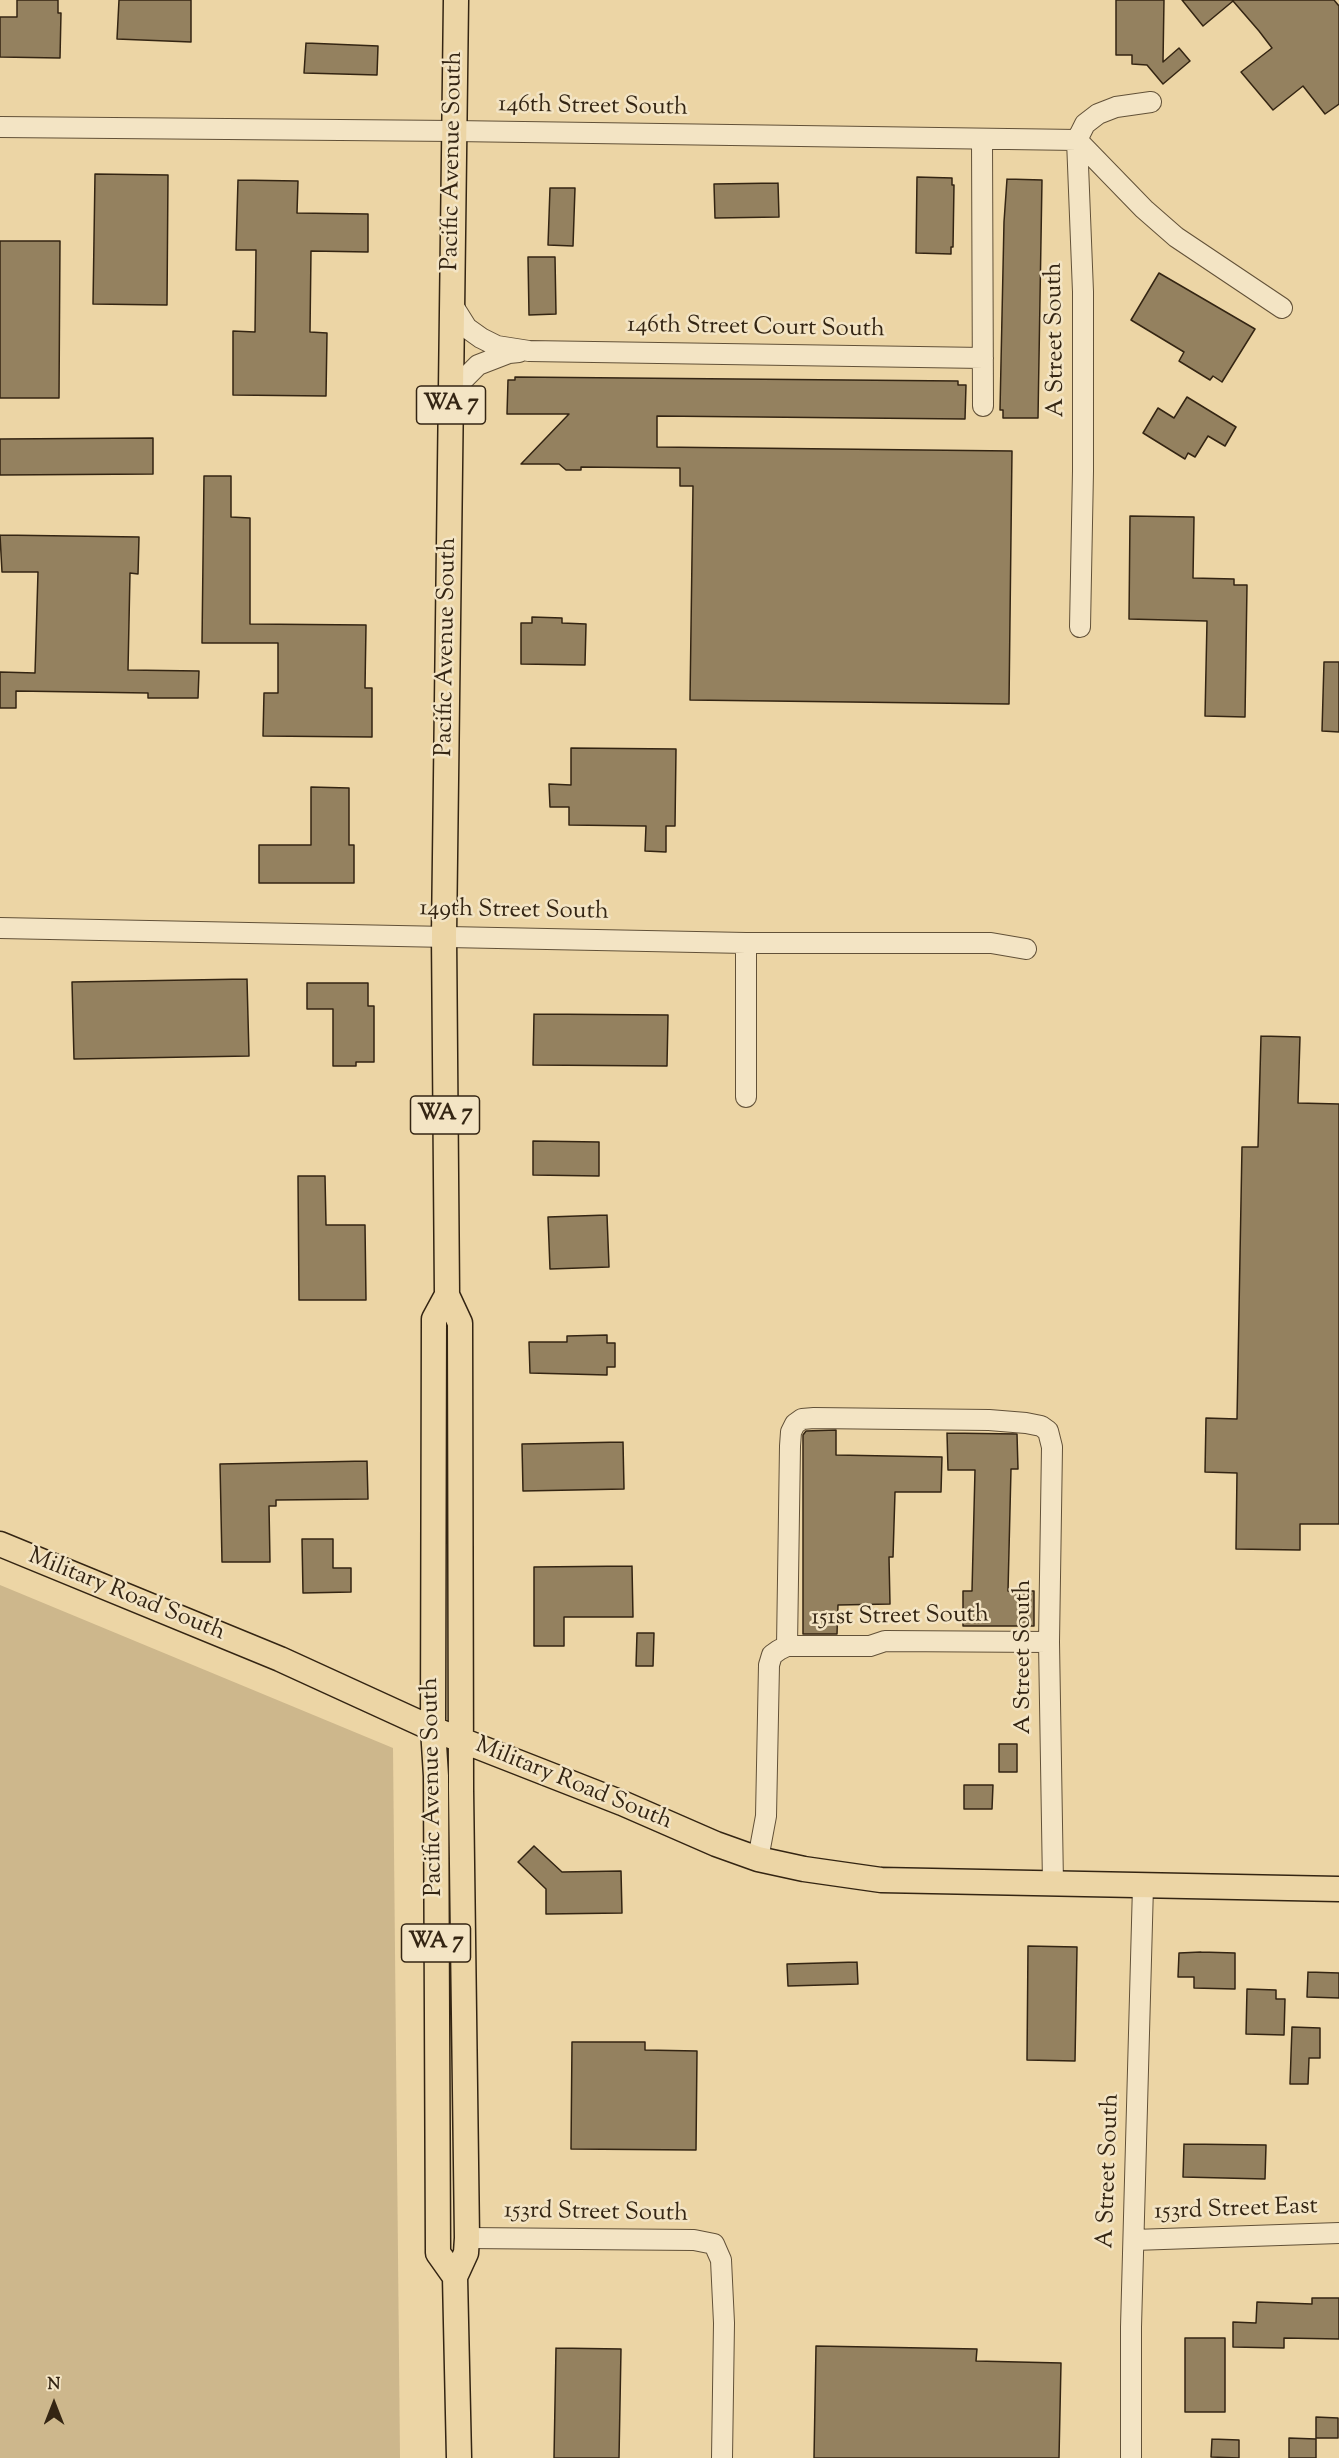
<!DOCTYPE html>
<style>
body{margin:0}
#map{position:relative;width:1339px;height:2458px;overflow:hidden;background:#ecd5a5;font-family:"Sorts Mill Goudy",serif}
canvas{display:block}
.north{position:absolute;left:24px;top:2374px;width:60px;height:60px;-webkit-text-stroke:4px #f3e4c4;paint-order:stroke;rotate:0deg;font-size:16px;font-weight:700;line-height:24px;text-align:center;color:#342513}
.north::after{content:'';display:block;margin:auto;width:21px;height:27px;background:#342513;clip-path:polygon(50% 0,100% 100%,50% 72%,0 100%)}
</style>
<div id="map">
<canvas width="1339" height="2458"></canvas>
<div class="north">N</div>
</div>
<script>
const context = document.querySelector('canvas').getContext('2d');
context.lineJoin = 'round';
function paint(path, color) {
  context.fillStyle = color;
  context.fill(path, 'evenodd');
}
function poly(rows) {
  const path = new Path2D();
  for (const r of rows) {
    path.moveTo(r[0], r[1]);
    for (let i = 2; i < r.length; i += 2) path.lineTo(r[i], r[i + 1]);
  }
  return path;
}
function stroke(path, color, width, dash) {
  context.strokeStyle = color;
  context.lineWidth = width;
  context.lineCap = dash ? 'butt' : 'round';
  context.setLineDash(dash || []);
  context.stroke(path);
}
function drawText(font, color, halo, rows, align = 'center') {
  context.font = font + ' "Sorts Mill Goudy",serif';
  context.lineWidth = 5;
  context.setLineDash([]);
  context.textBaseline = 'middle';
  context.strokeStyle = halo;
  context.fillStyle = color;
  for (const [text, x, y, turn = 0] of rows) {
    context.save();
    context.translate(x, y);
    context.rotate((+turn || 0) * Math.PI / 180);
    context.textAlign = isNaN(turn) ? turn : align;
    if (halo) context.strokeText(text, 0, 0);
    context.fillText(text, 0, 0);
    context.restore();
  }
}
const green = poly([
 [0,1585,393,1748,400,2458,0,2458]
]);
const building = poly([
 [17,0,58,0,58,13,61,13,60,58,0,57,0,17,17,17,17,0],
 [119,0,191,0,191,42,117,39,119,0],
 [1116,0,1164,0,1163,62,1179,48,1190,61,1163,84,1147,65,1132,64,1132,55,1116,55,1116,0],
 [1182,0,1334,0,1339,6,1339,104,1325,114,1303,86,1273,110,1241,72,1272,48,1259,31,1233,1,1203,26,1182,0],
 [306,43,378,46,377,75,304,73,306,43],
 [95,174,168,175,167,305,93,304,95,174],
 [917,177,952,178,952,185,954,185,953,247,951,247,951,254,916,253,917,177],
 [1007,179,1042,180,1038,418,1003,418,1003,410,1000,410,1004,222,1007,179],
 [238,180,298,181,297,213,368,214,368,252,311,251,310,332,327,333,326,396,233,395,233,331,255,332,256,250,236,250,238,180],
 [778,183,779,217,715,218,714,184,778,183],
 [550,188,575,188,573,246,548,245,550,188],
 [0,241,60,241,59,398,0,398,0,241],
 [528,257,555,257,556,314,529,315,528,257],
 [1159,273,1255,329,1222,382,1213,376,1210,380,1179,361,1184,352,1131,320,1159,273],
 [515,377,958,381,958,385,966,385,965,419,657,416,657,447,1012,451,1009,704,690,700,693,486,680,486,680,468,581,467,581,470,566,470,559,464,521,464,569,414,507,414,508,380,515,380,515,377],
 [1187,397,1236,427,1225,446,1208,436,1195,457,1188,453,1185,459,1143,433,1158,408,1174,418,1187,397],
 [153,438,153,474,0,475,0,439,153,438],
 [204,476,231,476,231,517,250,518,250,624,366,625,365,688,372,688,372,737,263,736,264,693,278,693,278,643,202,643,204,476],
 [1130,516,1194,517,1193,578,1234,579,1234,585,1247,585,1245,717,1205,716,1207,621,1129,619,1130,516],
 [0,535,139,537,138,574,130,573,128,670,199,671,198,698,148,698,148,693,16,691,16,708,0,708,0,672,35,673,38,572,2,572,0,535],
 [532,617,562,618,562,623,586,624,585,665,521,664,521,623,532,623,532,617],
 [1324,662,1339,662,1339,732,1322,731,1324,662],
 [571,748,676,749,675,826,666,826,666,852,645,851,646,826,569,825,569,807,550,807,549,784,571,785,571,748],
 [311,787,349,788,349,845,354,845,354,883,259,883,259,845,311,845,311,787],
 [247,979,249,1056,74,1059,72,982,247,979],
 [307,983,368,983,368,1006,374,1006,374,1062,356,1062,356,1066,333,1066,333,1009,307,1009,307,983],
 [534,1014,668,1015,667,1066,533,1065,534,1014],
 [1261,1036,1300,1037,1298,1103,1339,1104,1339,1524,1300,1524,1300,1550,1236,1549,1237,1473,1205,1472,1206,1418,1237,1419,1242,1147,1258,1147,1261,1036],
 [533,1141,599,1142,599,1176,533,1175,533,1141],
 [298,1176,325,1176,326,1225,365,1225,366,1300,299,1300,298,1176],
 [607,1215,609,1267,550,1269,548,1217,607,1215],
 [607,1335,607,1343,615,1343,615,1367,607,1367,607,1375,530,1373,529,1342,567,1342,567,1336,607,1335],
 [836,1430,836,1455,942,1457,941,1492,895,1492,893,1557,889,1557,890,1604,838,1605,837,1634,803,1634,803,1435,806,1431,836,1430],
 [947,1433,1017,1434,1018,1469,1011,1469,1008,1591,1034,1591,1034,1626,963,1626,963,1591,972,1591,975,1470,948,1470,947,1433],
 [623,1442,624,1489,523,1491,522,1444,623,1442],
 [367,1461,368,1499,276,1500,276,1506,269,1506,270,1562,222,1562,220,1464,367,1461],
 [302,1539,333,1539,333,1568,351,1568,351,1592,303,1593,302,1539],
 [632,1566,633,1617,564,1617,564,1646,534,1646,534,1567,632,1566],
 [637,1633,654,1633,653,1666,636,1666,637,1633],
 [999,1744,1017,1744,1017,1772,999,1772,999,1744],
 [964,1785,993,1785,992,1809,964,1809,964,1785],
 [534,1846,562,1872,621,1871,622,1913,546,1914,546,1889,518,1862,534,1846],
 [1028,1946,1077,1947,1075,2061,1027,2060,1028,1946],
 [1201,1952,1235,1953,1235,1989,1194,1988,1194,1977,1178,1977,1179,1953,1201,1952],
 [857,1962,858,1984,788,1986,787,1964,857,1962],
 [1308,1972,1339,1973,1339,1998,1307,1997,1308,1972],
 [1247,1989,1276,1990,1276,1999,1285,1999,1284,2035,1246,2034,1247,1989],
 [1292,2027,1320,2028,1320,2058,1309,2058,1308,2084,1290,2084,1292,2027],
 [572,2042,645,2042,645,2050,697,2051,696,2150,571,2149,572,2042],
 [1184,2144,1266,2145,1265,2179,1183,2177,1184,2144],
 [1312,2298,1339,2298,1339,2339,1284,2338,1284,2348,1233,2347,1233,2322,1256,2323,1257,2302,1312,2304,1312,2298],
 [1185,2338,1225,2338,1225,2412,1185,2412,1185,2338],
 [816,2346,977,2349,976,2361,1061,2363,1059,2458,814,2458,816,2346],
 [556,2348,621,2349,619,2458,554,2458,556,2348],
 [1316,2417,1338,2418,1338,2438,1316,2438,1316,2417],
 [1289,2438,1316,2439,1316,2458,1289,2458,1289,2438],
 [1212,2439,1239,2440,1239,2458,1211,2457,1212,2439]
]);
const minor = poly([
 [0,127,454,131,1077,140],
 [982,139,983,406],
 [1077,140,1144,209,1176,237,1282,308],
 [452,304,467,328,481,338,497,346,529,351,983,358],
 [451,392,478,365,509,353,519,352],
 [1080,627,1083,471,1083,292,1077,140,1085,124,1098,114,1116,107,1151,102],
 [0,928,746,943,991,943,1026,949],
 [746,943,746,1097],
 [787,1646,790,1446,791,1432,795,1424,802,1419,814,1418,989,1420,1026,1423,1041,1426,1048,1431,1052,1447,1049,1642,1053,1884],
 [758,1859,766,1816,769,1665,772,1655,779,1650,787,1646,870,1646,885,1641,1049,1642],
 [467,2238,694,2240,714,2244,721,2260,724,2323,722,2458],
 [1134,2240,1339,2233],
 [1131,2458,1131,2327,1143,1886]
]);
const major = poly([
 [456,0,444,935,447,1295,460,1323,461,1789,467,2238,466,2253,455,2277,459,2458],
 [447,1295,434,1319,433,1729,436,1776,438,2253,455,2277],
 [0,1544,280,1659,433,1729,622,1803,716,1844,758,1859,804,1869,881,1880,1339,1889]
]);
const shields = [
 [451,405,69],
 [445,1115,69],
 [436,1943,69]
];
const shieldNames = [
 ["WA 7",451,405],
 ["WA 7",445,1115],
 ["WA 7",436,1943]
];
const streetNames = [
 ["146th Street South",593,108,1],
 ["Pacific Avenue South",454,161,-89],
 ["146th Street Court South",756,329,1],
 ["A Street South",1057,340,-91],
 ["Pacific Avenue South",448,647,-89],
 ["149th Street South",514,912,1],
 ["Military Road South",126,1596,22],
 ["151st Street South",900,1618,-1],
 ["A Street South",1025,1657,-90],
 ["Military Road South",573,1785,22],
 ["Pacific Avenue South",434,1787,-91],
 ["A Street South",1110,2171,-88],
 ["153rd Street East",1236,2211,-2],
 ["153rd Street South",596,2214,1]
];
paint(green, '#cdb78c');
paint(building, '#94815f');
stroke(building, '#342513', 1.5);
stroke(minor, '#625138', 22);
stroke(major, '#342513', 27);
stroke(minor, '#f3e4c4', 20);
stroke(major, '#ecd5a5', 24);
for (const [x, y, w] of shields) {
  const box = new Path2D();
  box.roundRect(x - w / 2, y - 19, w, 38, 4.5);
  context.fillStyle = '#f3e4c4';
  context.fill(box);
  stroke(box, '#342513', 1.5);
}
drawText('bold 22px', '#342513', null, shieldNames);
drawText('24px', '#342513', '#f3e4c4', streetNames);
</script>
